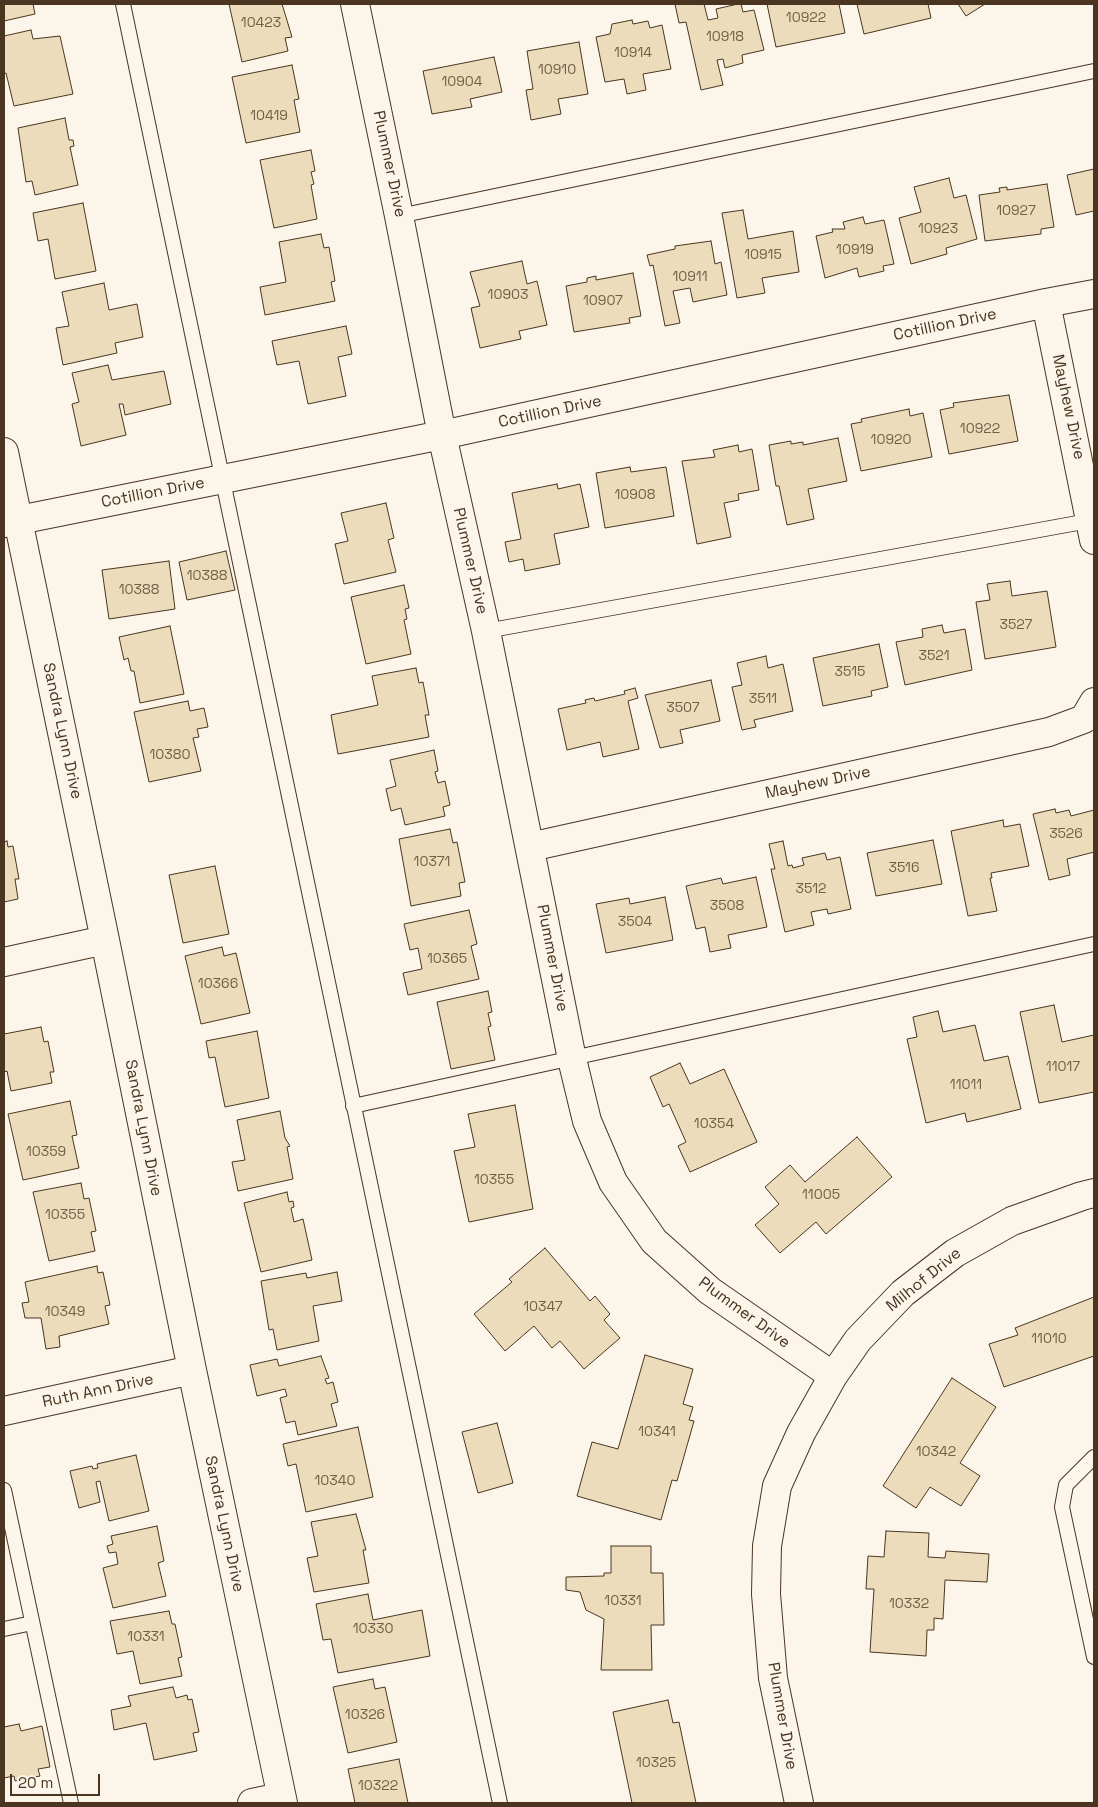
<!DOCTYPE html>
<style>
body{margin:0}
#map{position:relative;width:1098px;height:1807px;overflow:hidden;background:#fbf6e9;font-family:"Space Grotesk",sans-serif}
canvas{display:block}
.frame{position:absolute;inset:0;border:5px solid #4a3520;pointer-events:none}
.scale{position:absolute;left:10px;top:1774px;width:90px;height:22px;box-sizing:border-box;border:2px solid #4a3520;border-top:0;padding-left:6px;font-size:15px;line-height:18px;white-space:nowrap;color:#4a3520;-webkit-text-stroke:4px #fbf6e9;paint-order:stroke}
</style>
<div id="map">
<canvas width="1098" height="1807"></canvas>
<div class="frame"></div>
<div class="scale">20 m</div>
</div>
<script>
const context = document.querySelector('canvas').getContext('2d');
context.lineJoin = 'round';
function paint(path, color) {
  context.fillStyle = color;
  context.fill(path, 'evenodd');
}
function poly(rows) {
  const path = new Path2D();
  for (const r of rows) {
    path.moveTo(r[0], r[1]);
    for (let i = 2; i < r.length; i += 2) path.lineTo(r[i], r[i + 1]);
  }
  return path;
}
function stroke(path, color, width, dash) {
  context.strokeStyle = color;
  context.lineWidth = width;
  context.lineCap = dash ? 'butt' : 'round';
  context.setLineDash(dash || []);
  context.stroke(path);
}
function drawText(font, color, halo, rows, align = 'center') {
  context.font = font + ' "Space Grotesk",sans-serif';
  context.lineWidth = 4;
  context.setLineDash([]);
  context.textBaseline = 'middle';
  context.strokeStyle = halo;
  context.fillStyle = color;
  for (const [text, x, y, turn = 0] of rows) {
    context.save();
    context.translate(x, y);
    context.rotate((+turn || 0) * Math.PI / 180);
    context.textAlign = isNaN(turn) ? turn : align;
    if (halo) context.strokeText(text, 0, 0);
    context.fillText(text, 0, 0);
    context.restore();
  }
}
const building = poly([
 [4,4,33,4,35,14,4,21,4,4],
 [229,4,282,4,292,37,285,38,288,51,242,62,229,4],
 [675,4,704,4,708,20,718,18,716,9,738,4,741,4,743,12,754,10,764,50,742,55,743,63,725,68,723,59,717,60,723,85,701,90,686,22,679,23,675,4],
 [767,4,839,4,845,33,776,47,767,4],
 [857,4,928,4,931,18,864,34,857,4],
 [958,4,985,4,966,16,958,4],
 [632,20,633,24,648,21,650,28,662,25,671,69,643,74,646,90,627,94,624,79,605,82,596,37,610,34,612,24,632,20],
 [31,30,33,39,60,36,73,94,14,106,6,73,4,74,4,36,31,30],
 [579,42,588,94,558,99,561,114,531,120,526,90,533,89,527,51,579,42],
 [494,57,502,92,470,99,472,107,432,114,423,71,494,57],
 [292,65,299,99,294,100,300,132,246,143,232,77,292,65],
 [65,118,69,140,73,140,74,146,70,147,78,185,35,195,32,181,26,182,18,128,65,118],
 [311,150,315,171,311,172,314,184,311,185,317,219,274,228,260,160,311,150],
 [1094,169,1094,211,1076,215,1067,175,1094,169],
 [949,178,954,198,966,195,977,239,946,248,947,254,911,264,899,218,921,212,914,187,949,178],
 [1047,184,1054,227,1041,229,1041,234,985,241,979,195,1000,192,999,188,1007,187,1007,190,1047,184],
 [83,203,96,271,55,279,48,239,38,241,33,213,83,203],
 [743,210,748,239,793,231,799,272,762,278,765,293,737,298,722,213,743,210],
 [863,217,865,224,884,220,894,264,883,266,884,271,859,277,857,268,825,278,816,236,833,232,832,229,845,229,843,222,863,217],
 [321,234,324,248,329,247,335,281,331,282,335,301,265,315,260,287,286,282,279,242,321,234],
 [711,241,715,264,721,262,727,295,693,302,690,288,673,291,680,323,665,326,653,265,650,266,647,255,675,249,675,246,711,241],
 [522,261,527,284,537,281,547,325,519,331,521,339,480,348,471,308,480,306,470,272,522,261],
 [633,273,641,316,629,318,630,323,574,332,566,286,587,282,587,278,596,276,596,280,633,273],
 [104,283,109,310,137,304,143,337,115,343,117,353,63,365,56,328,69,326,62,292,104,283],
 [346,326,352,354,338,357,346,396,308,404,299,361,277,365,272,341,346,326],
 [108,365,112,380,164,371,171,404,125,415,123,404,119,404,126,435,81,446,72,404,79,402,72,373,108,365],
 [1009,395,1018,441,949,454,940,410,954,407,953,403,1009,395],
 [909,409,910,416,923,413,932,457,861,471,851,424,862,422,861,419,909,409],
 [838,438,847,481,808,489,814,519,787,525,779,486,776,486,769,445,791,441,791,444,803,442,803,445,838,438],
 [738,445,739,452,752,449,759,490,738,494,739,500,724,503,731,537,697,544,682,461,715,457,713,450,738,445],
 [630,467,631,472,666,467,674,516,605,528,596,473,630,467],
 [557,484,558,489,580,484,589,527,554,534,560,564,525,571,523,559,509,562,505,542,521,539,512,493,557,484],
 [386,503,394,538,388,540,396,572,344,584,335,544,348,541,341,513,386,503],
 [226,551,235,590,187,600,179,562,226,551],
 [169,561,175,609,109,619,102,570,169,561],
 [1010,581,1012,596,1047,591,1056,647,985,659,976,602,990,600,987,584,1010,581],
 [404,585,409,608,405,609,407,619,404,620,411,654,366,664,351,597,404,585],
 [942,625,944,633,965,629,972,670,905,685,896,642,923,637,922,629,942,625],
 [170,626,184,694,140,703,134,671,131,671,128,658,124,660,119,637,170,626],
 [879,644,888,687,871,691,872,696,823,706,813,658,879,644],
 [766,656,768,668,783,664,793,711,754,720,756,727,742,730,732,687,742,685,737,663,766,656],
 [416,668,419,683,423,682,429,715,425,715,429,737,338,754,331,715,378,705,372,676,416,668],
 [711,680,720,721,680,730,683,743,660,748,645,695,711,680],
 [635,688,638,698,628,701,639,749,603,757,600,742,567,750,558,709,586,703,585,700,594,698,595,701,625,694,624,691,635,688],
 [188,701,190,711,204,708,208,727,197,729,199,737,193,738,201,771,149,782,134,712,188,701],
 [434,750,438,771,435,772,438,783,445,781,450,805,443,807,445,816,405,825,401,808,391,811,386,789,396,786,390,760,434,750],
 [1055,809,1056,813,1069,810,1071,816,1094,810,1094,852,1067,859,1070,875,1049,880,1033,814,1055,809],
 [1003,820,1004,827,1020,824,1029,866,991,873,992,878,990,878,997,911,968,916,951,831,1003,820],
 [450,829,453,843,457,842,465,882,459,883,461,896,411,906,399,839,450,829],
 [933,840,942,884,876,896,867,853,933,840],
 [7,841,8,847,13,846,19,879,15,879,18,899,4,902,4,842,7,841],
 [783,841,788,866,792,865,793,868,804,865,802,858,825,853,827,860,840,857,851,909,828,914,827,909,811,912,814,925,785,932,771,869,775,869,769,844,783,841],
 [215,866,229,934,183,943,169,875,215,866],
 [756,877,767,927,728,935,731,948,710,952,705,927,696,929,686,886,721,878,723,884,756,877],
 [665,897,673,940,606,953,596,904,629,898,630,904,665,897],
 [469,910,477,944,471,946,479,979,408,995,403,973,422,969,418,948,410,950,404,924,469,910],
 [222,947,224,956,236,953,250,1013,201,1024,185,956,222,947],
 [488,991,492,1012,488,1013,491,1026,488,1027,495,1060,451,1069,437,1002,488,991],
 [1054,1005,1062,1042,1094,1035,1094,1092,1039,1103,1020,1012,1054,1005],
 [938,1011,943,1032,975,1025,984,1061,1008,1056,1021,1109,967,1122,965,1113,926,1123,907,1039,917,1037,913,1017,938,1011],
 [41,1027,44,1042,48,1041,54,1072,50,1072,52,1083,11,1091,7,1071,4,1072,4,1034,41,1027],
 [257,1031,269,1098,225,1107,215,1057,209,1058,206,1041,257,1031],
 [680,1063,690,1084,724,1069,757,1142,690,1172,678,1146,686,1142,669,1104,663,1107,650,1077,680,1063],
 [70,1101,77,1135,72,1136,79,1168,23,1180,8,1114,70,1101],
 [515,1105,533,1209,469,1222,454,1151,475,1147,468,1114,515,1105],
 [280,1111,285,1138,290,1146,287,1147,293,1179,238,1191,232,1162,245,1160,237,1120,280,1111],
 [857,1137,892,1177,826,1234,816,1222,780,1253,755,1225,779,1204,765,1187,790,1165,805,1182,857,1137],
 [81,1183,84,1199,89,1198,96,1231,91,1232,95,1251,49,1261,33,1192,81,1183],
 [287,1192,289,1202,293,1201,294,1207,291,1208,294,1222,303,1219,312,1260,261,1272,244,1203,287,1192],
 [545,1248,590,1301,595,1296,610,1314,604,1320,620,1338,584,1369,560,1341,552,1348,534,1326,505,1351,474,1314,512,1282,509,1279,545,1248],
 [97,1266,98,1273,103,1272,110,1305,105,1306,109,1324,59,1336,60,1347,46,1349,41,1318,25,1318,22,1303,29,1302,25,1282,97,1266],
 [337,1272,342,1301,313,1306,319,1341,277,1350,273,1329,269,1330,261,1281,306,1273,307,1278,337,1272],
 [1094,1297,1094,1356,1004,1387,989,1344,1018,1335,1015,1328,1094,1297],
 [645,1355,693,1369,683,1404,693,1407,689,1420,694,1421,677,1481,672,1480,661,1520,577,1496,592,1442,618,1449,645,1355],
 [321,1356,329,1378,325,1379,327,1384,333,1382,338,1402,331,1404,337,1426,298,1435,295,1421,286,1423,280,1398,287,1396,285,1389,257,1396,250,1365,277,1359,279,1366,321,1356],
 [952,1378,996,1407,960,1463,980,1476,961,1506,930,1487,916,1508,883,1486,952,1378],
 [497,1423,513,1483,478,1493,462,1432,497,1423],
 [358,1427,373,1497,306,1512,296,1464,288,1466,283,1444,358,1427],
 [136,1455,149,1511,109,1521,100,1481,96,1482,100,1502,79,1508,70,1471,92,1466,93,1469,98,1468,97,1464,136,1455],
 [356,1514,366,1550,363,1550,369,1583,314,1592,307,1558,318,1556,311,1522,356,1514],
 [157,1526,164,1561,158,1563,166,1596,113,1608,103,1568,118,1564,116,1552,109,1553,107,1546,113,1544,111,1536,157,1526],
 [886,1531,929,1533,928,1557,945,1558,946,1551,989,1554,987,1582,945,1580,943,1619,934,1618,934,1630,927,1630,926,1656,870,1652,874,1589,866,1589,868,1556,884,1557,886,1531],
 [611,1546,651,1546,651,1573,663,1573,664,1625,651,1625,652,1670,601,1670,604,1619,586,1610,580,1592,566,1590,566,1577,604,1576,604,1573,611,1573,611,1546],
 [368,1594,373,1620,422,1610,430,1656,338,1673,331,1639,323,1640,316,1604,368,1594],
 [169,1611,172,1624,175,1624,182,1657,178,1658,182,1676,140,1684,133,1651,117,1654,110,1621,169,1611],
 [373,1679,375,1689,385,1687,397,1742,348,1753,333,1687,373,1679],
 [173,1687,176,1698,187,1695,188,1700,192,1699,199,1732,193,1733,197,1751,154,1760,146,1723,114,1730,111,1710,131,1706,128,1696,173,1687],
 [668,1700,673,1723,679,1722,696,1803,632,1803,613,1712,668,1700],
 [19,1724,21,1731,42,1726,50,1767,38,1769,40,1776,15,1781,14,1776,4,1778,4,1727,19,1724],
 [399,1759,408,1803,355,1803,348,1769,399,1759]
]);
const lane = poly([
 [123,4,500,1803],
 [399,216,1094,71],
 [486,631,1094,520],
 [353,1106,1094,944],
 [1094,1457,1066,1485,1062,1507,1094,1657],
 [4,1490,71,1803],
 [4,1629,32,1623]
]);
const street = poly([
 [355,4,399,216,442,435,486,631,572,1059,587,1121,613,1182,654,1241,710,1291,833,1376],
 [1046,303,1094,540],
 [4,452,105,940,192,1370,283,1803],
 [4,523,442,435,1046,303,1094,294],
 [530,847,1049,732,1084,719,1094,702],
 [4,962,105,940],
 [4,1411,192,1370],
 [252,1803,281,1797],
 [799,1803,773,1678,766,1594,767,1546,777,1486,801,1433,833,1376,858,1340,903,1293,955,1253,1012,1221,1082,1196,1094,1193]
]);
const numberNames = [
 ["10922",806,18],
 ["10423",261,23],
 ["10918",725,37],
 ["10914",633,53],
 ["10910",557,70],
 ["10904",462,82],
 ["10419",269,116],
 ["10927",1016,211],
 ["10923",938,229],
 ["10919",855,250],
 ["10915",763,255],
 ["10911",690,277],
 ["10903",508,295],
 ["10907",603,301],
 ["10922",980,429],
 ["10920",891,440],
 ["10908",635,495],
 ["10388",207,576],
 ["10388",139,590],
 ["3527",1016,625],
 ["3521",934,656],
 ["3515",850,672],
 ["3511",763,699],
 ["3507",683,708],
 ["10380",170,755],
 ["3526",1066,834],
 ["10371",432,862],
 ["3516",904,868],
 ["3512",811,889],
 ["3508",727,906],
 ["3504",635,922],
 ["10365",447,959],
 ["10366",218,984],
 ["11017",1063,1067],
 ["11011",966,1085],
 ["10354",714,1124],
 ["10359",46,1152],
 ["10355",494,1180],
 ["11005",821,1195],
 ["10355",65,1215],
 ["10347",543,1307],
 ["10349",65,1312],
 ["11010",1049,1339],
 ["10341",657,1432],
 ["10342",936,1452],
 ["10340",335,1481],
 ["10331",623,1601],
 ["10332",909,1604],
 ["10330",373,1629],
 ["10331",146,1637],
 ["10326",365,1715],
 ["10325",656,1763],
 ["10322",378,1786]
];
const streetNames = [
 ["Plummer Drive",389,164,78],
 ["Cotillion Drive",945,325,-12],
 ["Mayhew Drive",1068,407,78],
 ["Cotillion Drive",550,412,-12],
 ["Cotillion Drive",153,493,-11],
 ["Plummer Drive",470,561,77],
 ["Sandra Lynn Drive",62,731,78],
 ["Mayhew Drive",818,783,-12],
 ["Plummer Drive",552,958,79],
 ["Sandra Lynn Drive",143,1128,79],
 ["Milhof Drive",924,1280,-39],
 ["Plummer Drive",744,1313,36],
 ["Ruth Ann Drive",98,1391,-12],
 ["Sandra Lynn Drive",224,1524,78],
 ["Plummer Drive",782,1716,80]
];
paint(building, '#ecdcbc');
stroke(building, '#4a3520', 1);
stroke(lane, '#4a3520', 16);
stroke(street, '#4a3520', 30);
stroke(lane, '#fbf6e9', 14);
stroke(street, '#fbf6e9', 28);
drawText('14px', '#725f47', null, numberNames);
drawText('16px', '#4a3520', '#fbf6e9', streetNames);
</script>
